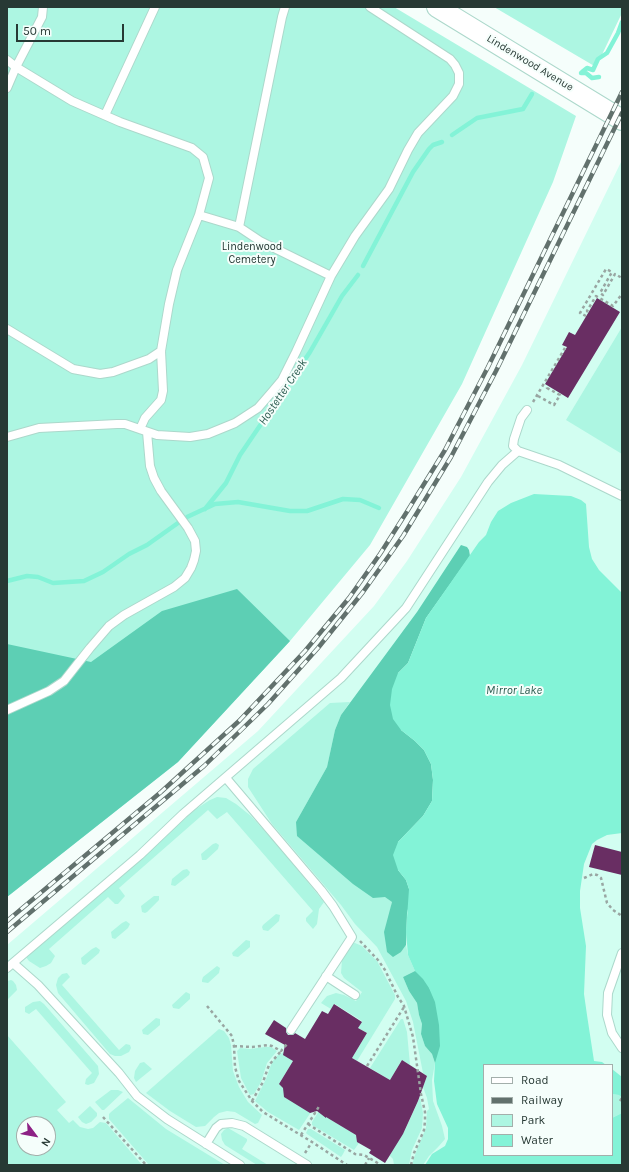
<!DOCTYPE html>
<style>
body{margin:0}
#map{position:relative;width:629px;height:1172px;overflow:hidden;background:#f5fefb;font-family:Karla,sans-serif}
canvas{display:block}
.frame{position:absolute;inset:0;border:8px solid #273934;pointer-events:none}
.legend{position:absolute;left:483px;top:1064px;width:130px;height:92px;box-sizing:border-box;background:#f5fefb;border:1px solid #a3afab;margin:0;padding:5px 7px;list-style:none;font-size:12px;color:#273934}
.legend li{display:flex;align-items:center;gap:8px;height:20px}
.legend b{width:20px;border:1px solid #a3afab}
.north{position:absolute;left:16px;top:1116px;width:40px;height:40px;box-sizing:border-box;background:#f5fefb;border:1px solid #a3afab;border-radius:50%;rotate:122deg;font-size:11px;font-weight:700;line-height:16px;text-align:center;color:#273934}
.north::after{content:'';display:block;margin:auto;width:14px;height:18px;background:#8d2185;clip-path:polygon(50% 0,100% 100%,50% 72%,0 100%)}
.scale{position:absolute;left:16px;top:24px;width:108px;height:18px;box-sizing:border-box;border:2px solid #273934;border-top:0;padding-left:5px;font-size:12px;line-height:14px;white-space:nowrap;color:#273934;-webkit-text-stroke:3px #f5fefb;paint-order:stroke}
</style>
<div id="map">
<canvas width="629" height="1172"></canvas>
<div class="frame"></div>
<ul class="legend">
<li><b style="height:5px;background:#fff"></b>Road</li>
<li><b style="height:5px;background:#62716d"></b>Railway</li>
<li><b style="height:11px;background:#adf6e2"></b>Park</li>
<li><b style="height:11px;background:#83f3d7"></b>Water</li>
</ul>
<div class="north">N</div>
<div class="scale">50 m</div>
</div>
<script>
const context = document.querySelector('canvas').getContext('2d');
context.lineJoin = 'round';
function paint(path, color) {
  context.fillStyle = color;
  context.fill(path, 'evenodd');
}
function poly(rows) {
  const path = new Path2D();
  for (const r of rows) {
    path.moveTo(r[0], r[1]);
    for (let i = 2; i < r.length; i += 2) path.lineTo(r[i], r[i + 1]);
  }
  return path;
}
function stroke(path, color, width, dash) {
  context.strokeStyle = color;
  context.lineWidth = width;
  context.lineCap = dash ? 'butt' : 'round';
  context.setLineDash(dash || []);
  context.stroke(path);
}
function drawText(font, color, halo, rows, align = 'center') {
  context.font = font + ' Karla,sans-serif';
  context.lineWidth = 4;
  context.setLineDash([]);
  context.textBaseline = 'middle';
  context.strokeStyle = halo;
  context.fillStyle = color;
  for (const [text, x, y, turn = 0] of rows) {
    context.save();
    context.translate(x, y);
    context.rotate((+turn || 0) * Math.PI / 180);
    context.textAlign = isNaN(turn) ? turn : align;
    if (halo) context.strokeText(text, 0, 0);
    context.fillText(text, 0, 0);
    context.restore();
  }
}
const built = poly([
 [622,160,622,1165,7,1165,7,945,258,731,374,606,407,561,461,477,522,365],
 [484,1065,612,1065,612,1155,484,1155],
 [24,1124,48,1124,48,1148,24,1148]
]);
const green = poly([
 [7,7,394,7,576,116,553,182,462,384,370,545,290,641,178,762,7,897],
 [494,7,622,7,622,13,596,67],
 [622,327,622,454,566,420],
 [350,702,341,715,335,730,327,767,296,822,392,902,390,914,401,952,406,945,408,955,415,971,403,977,409,991,417,1003,419,1015,422,1024,421,1034,425,1046,432,1054,435,1063,432,1080,433,1101,442,1126,445,1139,439,1146,429,1156,423,1165,412,1165,416,1152,426,1128,427,1111,429,1109,427,1098,423,1087,427,1076,423,1073,413,1022,406,1001,377,947,355,924,341,905,272,824,248,787,248,779,253,769,330,703],
 [217,797,226,798,236,804,251,816,279,847,324,902,319,909,317,924,313,929,306,921,306,918,313,911,227,812,217,819,208,810,119,888,125,896,118,904,115,904,108,897,49,949,55,956,51,963,46,966,40,968,29,961,26,957,196,809,210,800],
 [216,843,219,845,218,849,206,860,202,860,201,854,213,844],
 [187,869,190,872,189,875,175,886,171,885,172,879,183,870],
 [154,896,159,896,159,900,147,912,145,913,142,912,141,906],
 [276,914,280,915,279,921,268,931,263,930,262,927,263,925],
 [126,921,130,924,128,928,115,939,112,938,111,932,122,923],
 [246,940,250,941,250,947,238,957,233,956,232,953,234,951],
 [352,943,355,943,362,946,377,961,395,995,395,999,357,1061,352,1058,367,1033,358,1028,362,1021,335,1004,331,1009,321,1003,327,996,336,993,344,995,356,1001,362,992,344,978,341,973,342,960],
 [96,947,100,950,99,953,85,965,82,964,81,958,92,949],
 [217,966,220,968,219,973,208,983,202,982,202,980,203,977],
 [67,973,70,977,62,985,119,1050,126,1044,130,1045,131,1048,129,1052,121,1056,115,1056,110,1054,58,993,56,985,58,978,62,974],
 [11,980,13,981,16,985,17,990,7,1000,7,981],
 [186,992,190,994,190,999,179,1009,173,1008,172,1005],
 [40,1001,44,1004,98,1066,99,1074,94,1083,88,1085,85,1084,86,1079,92,1073,36,1009,29,1014,25,1012,25,1007,33,1002],
 [156,1018,160,1019,160,1025,148,1035,143,1034,142,1030],
 [401,1019,403,1019,407,1032,410,1065,402,1060,390,1080,370,1068],
 [219,1029,224,1031,229,1038,231,1045,233,1071,239,1087,248,1102,262,1115,258,1123,255,1124,235,1112,227,1111,219,1113,214,1117,205,1126,196,1127,170,1111,146,1093],
 [7,1035,66,1102,57,1110,69,1123,73,1120,80,1127,88,1129,93,1128,100,1122,106,1123,142,1165,7,1165],
 [24,1124,48,1124,48,1148,24,1148],
 [265,1047,271,1047,277,1051,267,1063,261,1082,254,1094,250,1095,241,1078,237,1051,240,1048,250,1049],
 [284,1052,293,1061,280,1082,280,1085,287,1089,311,1112,299,1130,268,1112,255,1101,266,1079,272,1062,277,1056],
 [144,1062,152,1069,136,1082,134,1078,135,1071,140,1063],
 [111,1090,118,1090,123,1092,104,1110,102,1110,95,1102],
 [612,1094,620,1095,622,1097,622,1113,612,1118],
 [420,1097,423,1113,422,1128,412,1150,409,1165,394,1165,393,1159,389,1155,405,1130],
 [128,1098,166,1129,225,1165,149,1165,109,1119,109,1114,111,1112],
 [90,1106,97,1113,97,1116,91,1122,86,1124,82,1122,78,1117],
 [319,1111,321,1114,358,1136,359,1143,354,1150,312,1125,312,1122],
 [228,1128,247,1139,247,1141,242,1149,268,1165,257,1165,225,1145,222,1140,221,1134,224,1130],
 [308,1129,311,1129,345,1150,343,1154,341,1157,307,1134,306,1133]
]);
const forest = poly([
 [461,545,467,547,469,550,470,556,426,618,408,663,398,673,401,730,415,741,424,750,431,764,433,780,432,801,423,816,398,842,398,870,406,880,409,889,409,905,407,913,406,945,401,952,393,957,387,952,384,932,392,902,385,897,373,898,353,884,297,836,296,822,327,767,335,730,341,715,417,612],
 [237,589,290,641,178,762,7,897,7,644,91,662,162,611],
 [415,971,422,972,445,1021,438,1061,435,1063,432,1054,425,1046,421,1034,422,1024,419,1015,417,1003,409,991,403,977]
]);
const water = poly([
 [534,494,571,496,581,500,586,504,589,547,592,559,599,570,622,593,622,833,607,835,597,840,592,844,584,864,580,891,580,908,586,946,584,994,587,1015,594,1061,602,1062,606,1065,484,1065,484,1155,612,1155,612,1118,622,1113,622,1165,425,1165,432,1154,445,1146,448,1139,448,1128,437,1104,434,1081,435,1063,440,1046,439,1025,435,1002,429,988,423,979,415,971,408,955,406,932,409,889,406,880,398,870,393,855,398,842,423,816,432,801,433,780,431,764,424,750,415,741,401,730,393,719,390,705,392,689,398,673,408,663,426,618,479,542,486,535,491,522,498,511,511,503],
 [612,1069,622,1077,622,1097,619,1095,612,1094]
]);
const stream = poly([
 [582,72,587,68,593,70,598,59,607,53,618,33,622,22],
 [581,73,586,73,592,78,599,77],
 [452,135,477,118,523,109,532,94],
 [363,266,413,172,429,149,433,145,442,142],
 [205,509,226,483,240,455,310,352,342,296,358,275],
 [187,517,215,504,238,502,290,511,307,511,343,499,360,500,379,508],
 [7,581,27,576,38,577,53,583,84,581,103,572,129,554,147,545,178,523]
]);
const building = poly([
 [597,298,620,312,568,398,545,384,567,347,562,345,569,332,575,335],
 [595,845,622,852,622,875,589,867],
 [334,1004,362,1022,358,1028,367,1033,352,1058,390,1080,402,1060,427,1076,418,1101,403,1134,385,1163,369,1153,371,1150,357,1142,356,1135,326,1117,326,1118,317,1111,310,1113,284,1097,283,1088,279,1084,293,1061,283,1055,285,1045,265,1034,274,1020,286,1028,286,1032,288,1035,293,1035,295,1033,305,1039,322,1011,328,1014]
]);
const path = poly([
 [588,312,587,311,596,296,613,306,622,294],
 [586,316,580,313,606,269,612,272,600,293,603,295,615,274,622,278],
 [538,396,554,405,560,395,547,388,548,386],
 [533,402,565,348],
 [584,878,593,874,597,875,601,878,607,903,613,910,622,916],
 [360,941,378,960,385,970,398,997,404,1006,413,1037,421,1094,425,1112,425,1121,424,1130,414,1153,411,1165],
 [207,1006,232,1036,234,1046,235,1067,239,1081,252,1101,263,1112,312,1142,347,1165],
 [234,1046,252,1047,268,1045,272,1046,281,1051,288,1043],
 [367,1066,404,1007],
 [252,1101,263,1082,269,1065,281,1051],
 [620,1101,622,1098],
 [103,1117,146,1165],
 [308,1124,355,1154,364,1155,381,1165],
 [301,1135,320,1105],
 [305,1153,312,1142],
 [365,1165,369,1158]
]);
const service = poly([
 [43,7,42,17,16,67,72,101,120,122,192,148,203,157,209,178,199,215,239,227,260,241,331,276],
 [7,60,16,67,7,88],
 [105,115,155,7],
 [239,227,282,17,285,7],
 [7,329,73,369,100,374,113,372,149,359,161,351],
 [140,429,145,418,161,400,163,391,161,351,169,304,177,270,199,215],
 [7,437,39,428,117,424,125,424,157,435,190,437,208,434,235,423,258,408,271,393,282,380,296,352,331,276,355,236,389,189,408,150,418,133,453,96,459,84,459,73,455,65,450,59,370,7],
 [518,451,513,446,514,439,521,418,527,410],
 [7,710,49,691,64,681,90,648,109,626,124,615,174,587,185,578,191,568,194,560,196,551,195,541,188,528,161,491,154,478,150,466,147,432],
 [226,778,321,890,333,906,352,937,291,1030],
 [622,953,608,993,607,1015,612,1033,622,1048],
 [13,963,38,985,119,1073,137,1096,167,1119,240,1165],
 [7,968,140,855,183,814,341,678,406,608,488,482,502,465,518,451,559,465,622,496],
 [326,976,355,995],
 [206,1144,216,1128,221,1124,232,1123,244,1126,307,1165]
]);
const tertiary = poly([
 [437,7,622,120]
]);
const rail = poly([
 [7,921,161,792,239,721,305,651,349,598,380,554,408,510,445,450,488,367,622,92],
 [7,932,204,766,268,704,318,648,363,592,403,536,451,457,496,371,622,113]
]);
const streetNames = [
 ["Lindenwood Avenue",530,63,31]
];
const parkNames = [
 ["Lindenwood",252,247],
 ["Cemetery",252,260]
];
const waterNames = [
 ["Hostetter Creek",283,392,-56],
 ["Mirror Lake",514,691]
];
paint(built, '#d2fef1');
paint(green, '#adf6e2');
paint(forest, '#5dcfb4');
paint(water, '#83f3d7');
stroke(stream, '#83f3d7', 4.5);
paint(building, '#692e63');
stroke(service, '#acd8cb', 10);
stroke(tertiary, '#acd8cb', 22);
stroke(path, '#99a6a2', 2.5, [3, 3]);
stroke(service, '#fff', 8);
stroke(tertiary, '#fff', 20);
stroke(rail, '#62716d', 4.5);
stroke(rail, '#f5fefb', 3, [9]);
drawText('11px', '#273934', '#f5fefb', streetNames);
drawText('11px', '#1b2f2a', '#f5fefb', parkNames);
drawText('italic 12px', '#2c5c50', '#f5fefb', waterNames);
</script>
